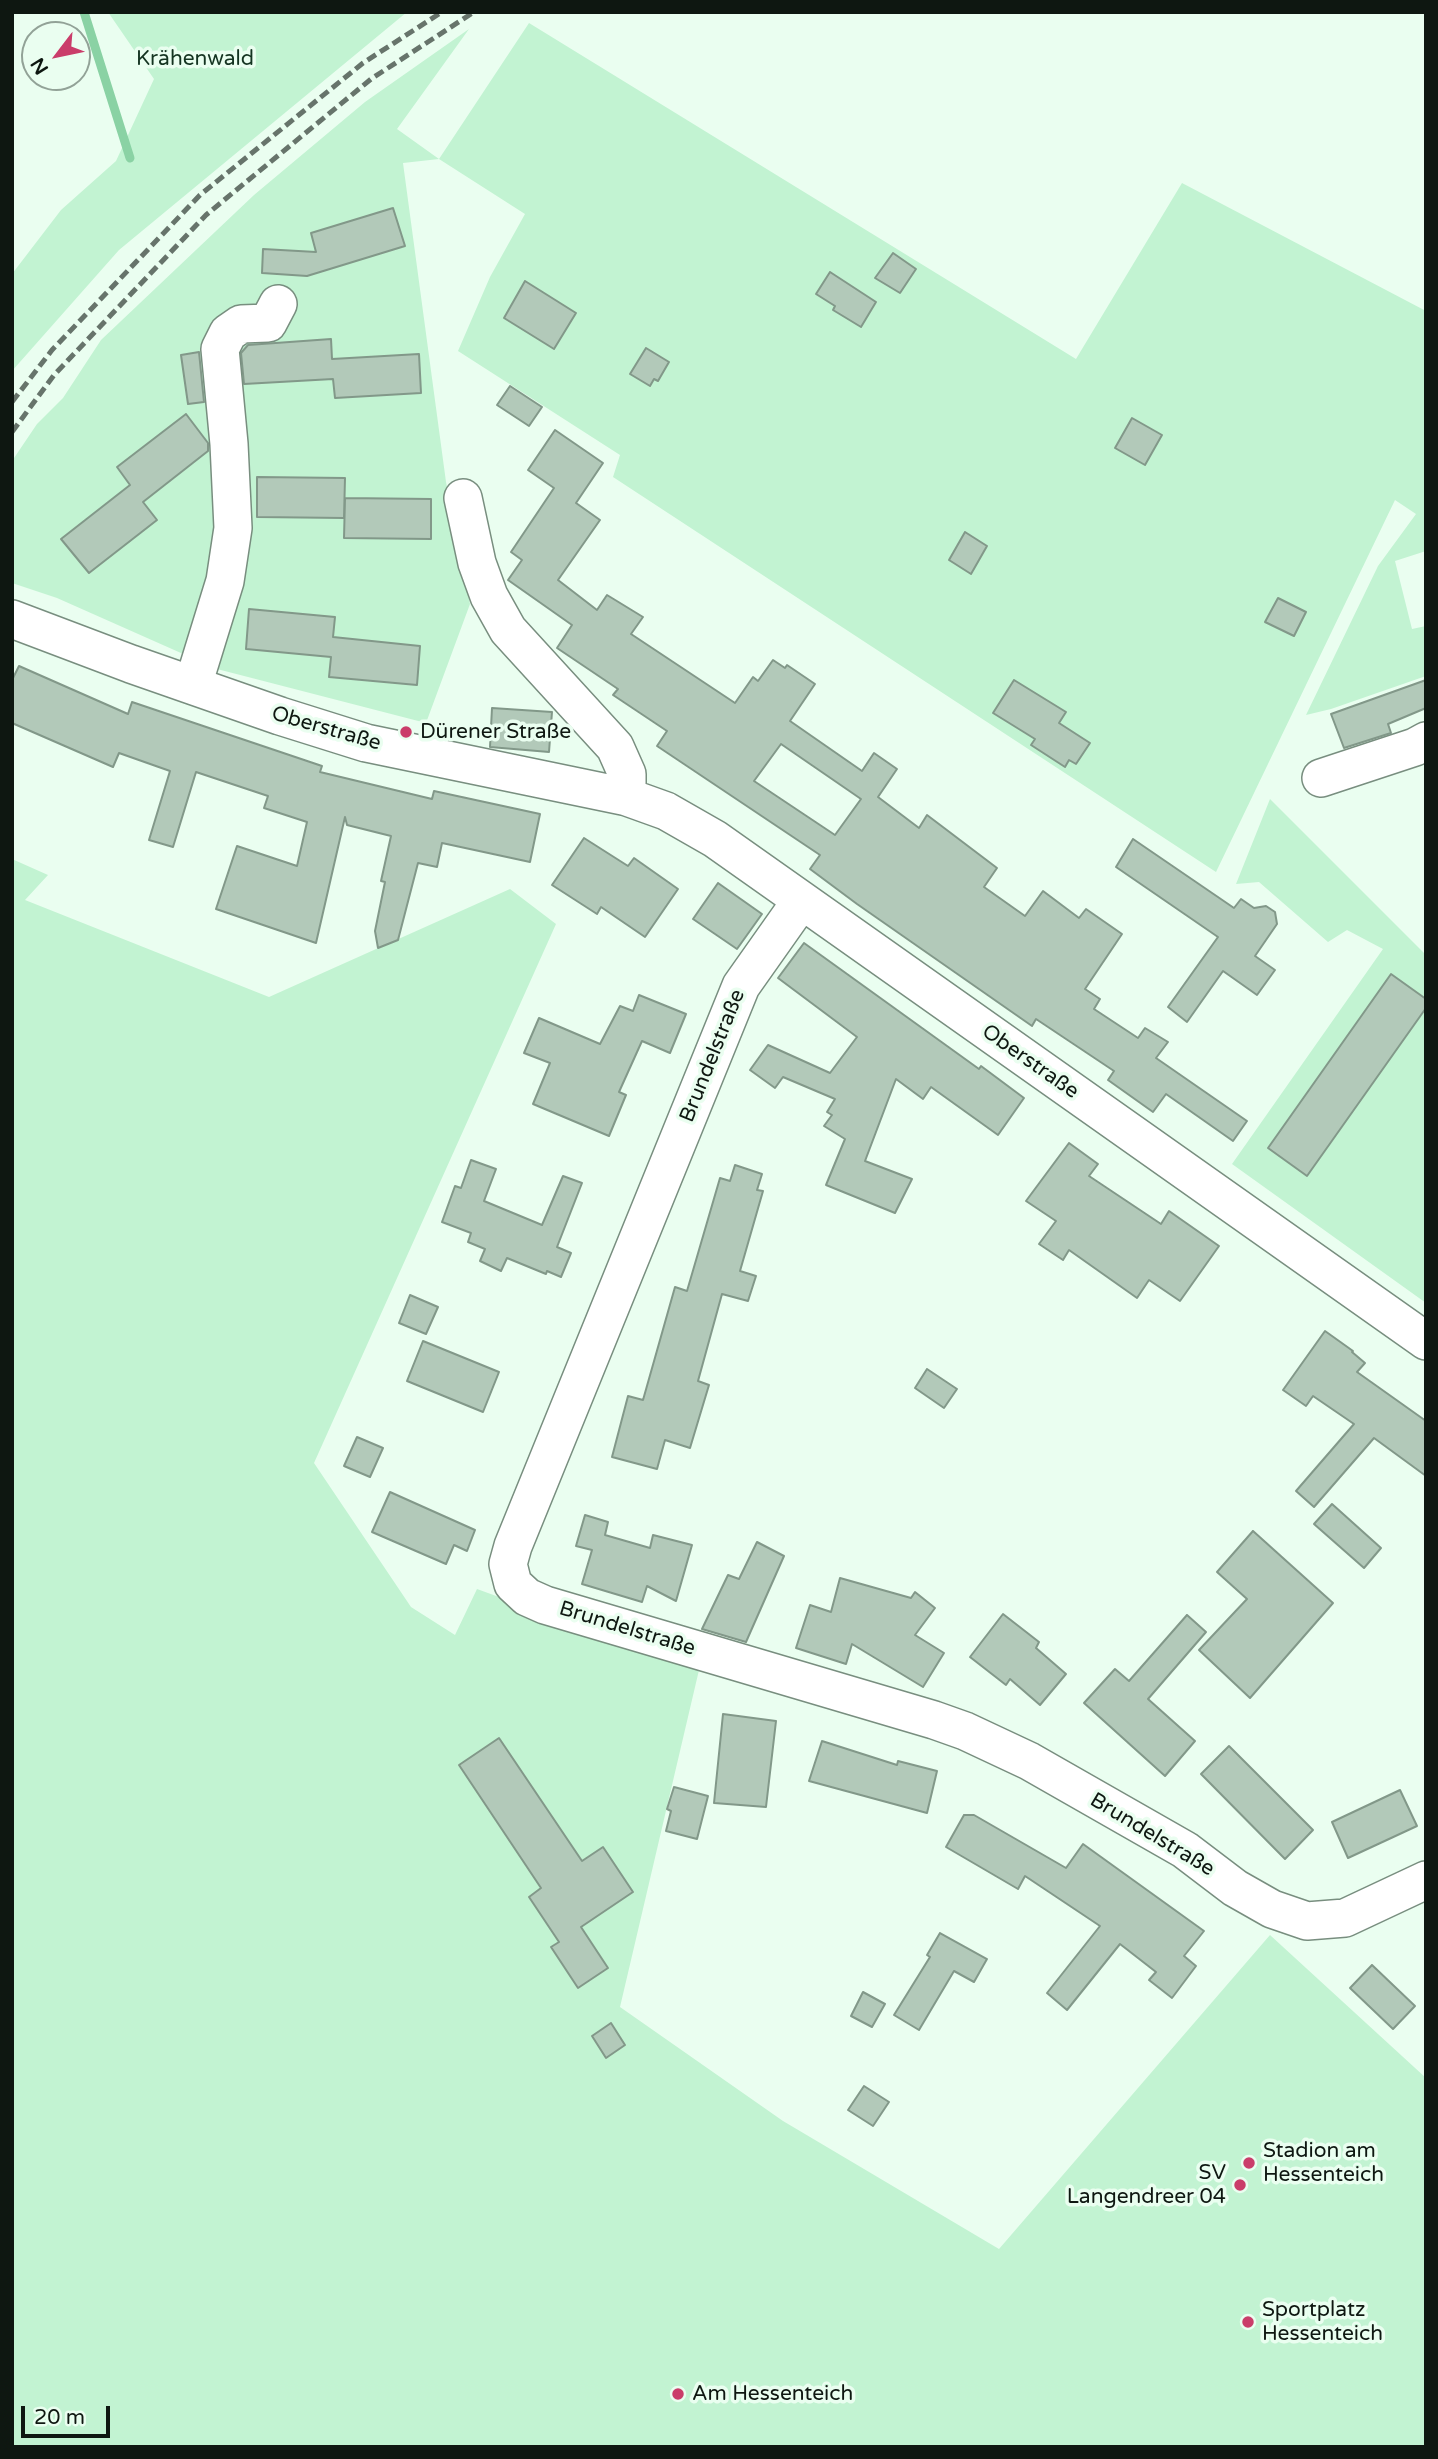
<!DOCTYPE html>
<meta charset="utf-8">
<style>
body{margin:0}
#map{position:relative;width:1438px;height:2459px;overflow:hidden;background:#eafef0;font-family:"Varela Round",sans-serif}
canvas{display:block}
.frame{position:absolute;inset:0;border:14px solid #0e1711;pointer-events:none}
.north{position:absolute;left:21px;top:21px;width:70px;height:70px;box-sizing:border-box;background:#eafef0;border:2px solid #92a297;border-radius:50%;rotate:238deg;font-size:19px;font-weight:700;line-height:28px;text-align:center;color:#0e1711}
.north::after{content:'';display:block;margin:auto;width:24px;height:32px;background:#ca3d6a;clip-path:polygon(50% 0,100% 100%,50% 72%,0 100%)}
.scale{position:absolute;left:21px;top:2406px;width:89px;height:32px;box-sizing:border-box;border:4px solid #0e1711;border-top:0;padding-left:9px;font-size:21px;line-height:24px;white-space:nowrap;color:#0e1711;-webkit-text-stroke:5px #eafef0;paint-order:stroke}
</style>
<div id="map">
<canvas width="1438" height="2459"></canvas>
<div class="frame"></div>
<div class="north">N</div>
<div class="scale">20 m</div>
</div>
<script>
const context = document.querySelector('canvas').getContext('2d');
context.lineJoin = 'round';
function paint(path, color) {
  context.fillStyle = color;
  context.fill(path, 'evenodd');
}
function poly(rows) {
  const path = new Path2D();
  for (const r of rows) {
    path.moveTo(r[0], r[1]);
    for (let i = 2; i < r.length; i += 2) path.lineTo(r[i], r[i + 1]);
  }
  return path;
}
function stroke(path, color, width, dash) {
  context.strokeStyle = color;
  context.lineWidth = width;
  context.lineCap = dash ? 'butt' : 'round';
  context.setLineDash(dash || []);
  context.stroke(path);
}
function drawText(font, color, halo, rows, align = 'center') {
  context.font = font + ' "Varela Round",sans-serif';
  context.lineWidth = 7;
  context.setLineDash([]);
  context.textBaseline = 'middle';
  context.strokeStyle = halo;
  context.fillStyle = color;
  for (const [text, x, y, turn = 0] of rows) {
    context.save();
    context.translate(x, y);
    context.rotate((+turn || 0) * Math.PI / 180);
    context.textAlign = isNaN(turn) ? turn : align;
    if (halo) context.strokeText(text, 0, 0);
    context.fillText(text, 0, 0);
    context.restore();
  }
}
const green = poly([
 [108,12,407,12,119,250,12,371,12,274,61,210,116,161,154,79],
 [529,23,1076,359,1182,183,1426,311,1426,551,1395,561,1412,629,1426,626,1426,676,1331,709,1306,715,1378,566,1416,514,1395,500,1216,872,613,477,620,455,458,351,490,277,525,214,439,159,403,163,446,482,470,604,426,723,217,669,57,598,12,583,12,461,37,424,63,398,101,340,254,195,365,102,469,29,397,129,439,159],
 [1270,799,1426,955,1426,1303,1232,1164,1383,949,1347,930,1328,942,1259,882,1236,884],
 [12,859,48,875,25,900,269,997,510,889,556,924,314,1463,411,1607,455,1635,477,1589,699,1670,620,2007,783,2121,999,2249,1270,1935,1426,2078,1426,2447,12,2447]
]);
const stream = poly([
 [84,12,130,158]
]);
const building = poly([
 [393,208,405,246,307,276,262,273,263,249,316,252,311,233,393,208],
 [893,253,916,269,900,293,875,278,893,253],
 [830,272,876,302,861,327,833,310,835,306,816,294,830,272],
 [525,281,576,313,554,349,504,318,525,281],
 [331,339,332,359,419,354,421,393,335,398,333,379,244,384,241,353,248,345,331,339],
 [646,348,669,362,658,381,654,379,650,386,630,374,646,348],
 [199,352,204,402,188,404,181,355,199,352],
 [510,386,542,407,529,426,497,405,510,386],
 [186,414,208,443,208,451,143,502,157,520,89,573,61,539,130,485,117,467,186,414],
 [1132,418,1162,435,1145,465,1115,448,1132,418],
 [555,430,603,463,576,503,600,520,558,580,597,610,607,595,643,617,631,634,735,703,753,677,758,681,773,660,785,668,787,665,815,684,790,721,862,771,874,753,897,769,878,797,919,828,927,815,997,868,984,887,1025,916,1043,891,1079,918,1086,909,1122,934,1085,989,1100,999,1094,1009,1138,1038,1145,1028,1168,1042,1156,1058,1247,1121,1233,1141,1166,1094,1153,1112,1108,1080,1114,1071,1036,1019,1032,1026,857,904,810,869,820,855,657,746,667,731,613,695,618,689,557,648,572,625,508,580,522,560,511,552,554,488,528,470,555,430],
 [781,744,861,799,835,835,754,781,781,744],
 [257,477,345,478,344,518,257,517,257,477],
 [345,498,431,499,431,539,344,538,345,498],
 [965,532,987,546,971,574,949,560,965,532],
 [1278,598,1306,612,1294,636,1265,622,1278,598],
 [249,609,335,617,333,637,420,646,417,685,329,677,331,657,246,649,249,609],
 [19,666,128,714,132,702,322,766,320,772,432,799,434,791,540,814,530,862,442,843,437,867,418,863,398,940,378,948,375,931,385,882,381,881,391,836,347,825,345,817,316,943,216,909,237,846,297,866,307,822,264,808,268,796,196,772,173,847,149,840,170,771,119,753,113,767,12,723,12,680,19,666],
 [1014,680,1066,712,1059,723,1090,743,1076,764,1069,760,1065,767,1031,745,1035,739,993,713,1014,680],
 [1426,680,1426,708,1388,724,1391,733,1344,748,1331,714,1426,680],
 [492,708,552,712,549,752,490,747,492,708],
 [584,838,628,866,634,858,678,889,645,937,601,907,597,914,552,885,584,838],
 [1133,839,1234,908,1241,899,1254,908,1266,906,1275,912,1277,924,1255,956,1275,970,1257,995,1223,971,1187,1022,1168,1007,1218,937,1116,867,1133,839],
 [718,883,762,914,737,949,693,919,718,883],
 [804,943,979,1069,981,1066,1024,1098,998,1135,931,1087,923,1099,896,1079,865,1161,912,1179,895,1213,826,1185,845,1139,824,1126,832,1115,827,1112,835,1099,783,1077,775,1088,750,1070,768,1045,830,1073,857,1037,778,978,804,943],
 [1391,974,1426,999,1426,1008,1307,1176,1268,1148,1391,974],
 [639,995,686,1014,670,1053,642,1041,619,1092,626,1095,609,1136,533,1104,550,1063,524,1053,539,1018,600,1044,620,1006,633,1011,639,995],
 [1069,1143,1098,1164,1089,1176,1161,1224,1169,1211,1219,1246,1180,1301,1149,1280,1137,1298,1069,1250,1063,1260,1039,1244,1056,1221,1026,1201,1069,1143],
 [471,1160,496,1169,484,1201,542,1225,563,1176,582,1183,557,1247,571,1253,561,1277,547,1271,546,1274,507,1258,501,1271,480,1261,485,1249,468,1242,471,1233,442,1222,455,1186,461,1188,471,1160],
 [735,1165,762,1174,757,1190,763,1191,740,1271,756,1276,748,1301,722,1294,698,1381,709,1385,690,1448,665,1440,657,1469,612,1457,628,1396,643,1400,675,1287,687,1291,720,1178,730,1181,735,1165],
 [410,1295,438,1307,426,1334,399,1323,410,1295],
 [1325,1331,1353,1351,1352,1352,1365,1363,1357,1372,1426,1421,1426,1476,1374,1438,1314,1507,1296,1491,1354,1424,1313,1396,1306,1406,1283,1390,1325,1331],
 [423,1341,499,1372,483,1412,407,1381,423,1341],
 [927,1369,957,1389,944,1408,915,1388,927,1369],
 [357,1437,383,1448,370,1477,344,1466,357,1437],
 [390,1492,475,1530,467,1551,454,1545,446,1564,372,1532,390,1492],
 [1332,1504,1381,1548,1364,1568,1314,1524,1332,1504],
 [585,1515,608,1522,605,1535,650,1548,653,1535,692,1545,676,1601,647,1586,642,1602,582,1584,592,1550,576,1546,585,1515],
 [1253,1531,1333,1603,1250,1698,1199,1650,1247,1599,1217,1572,1253,1531],
 [757,1542,784,1556,746,1642,702,1629,728,1575,739,1579,757,1542],
 [840,1578,911,1598,915,1592,935,1608,915,1635,944,1653,923,1687,852,1644,846,1664,796,1648,810,1605,831,1612,840,1578],
 [1003,1614,1039,1642,1036,1648,1066,1674,1040,1705,1010,1679,1006,1685,970,1657,1003,1614],
 [1187,1615,1206,1632,1148,1699,1195,1741,1165,1776,1084,1703,1115,1669,1129,1681,1187,1615],
 [723,1714,776,1721,766,1807,714,1803,723,1714],
 [499,1738,582,1861,603,1847,633,1892,581,1927,608,1968,578,1988,551,1947,559,1942,529,1897,541,1888,459,1765,499,1738],
 [822,1741,897,1765,898,1761,937,1771,927,1813,809,1781,822,1741],
 [1229,1746,1313,1830,1285,1859,1201,1774,1229,1746],
 [674,1787,708,1796,697,1839,666,1831,671,1811,667,1809,674,1787],
 [1400,1790,1417,1826,1348,1858,1332,1822,1400,1790],
 [964,1815,974,1815,1066,1868,1083,1844,1204,1931,1184,1956,1196,1966,1172,1998,1149,1980,1156,1972,1120,1944,1067,2010,1047,1993,1100,1926,1025,1876,1018,1889,946,1847,964,1815],
 [940,1933,987,1959,974,1982,954,1971,919,2030,894,2015,930,1957,927,1955,940,1933],
 [1372,1965,1415,2006,1393,2029,1350,1988,1372,1965],
 [863,1992,885,2004,872,2027,851,2016,863,1992],
 [611,2023,625,2045,606,2058,592,2036,611,2023],
 [864,2086,889,2102,873,2126,848,2110,864,2086]
]);
const minor = poly([
 [463,498,477,563,489,596,508,630,615,747,627,774,627,797],
 [12,619,131,664,280,716,366,743,627,797,666,811,715,839,1426,1341],
 [193,685,225,581,233,528,229,444,220,349,228,333,241,324,268,323,278,304],
 [1321,778,1415,747,1426,741],
 [801,901,741,986,513,1546,508,1564,513,1584,527,1597,545,1605,934,1720,965,1731,1029,1761,1185,1850,1235,1888,1272,1909,1307,1921,1345,1918,1426,1880]
]);
const rail = poly([
 [12,402,52,350,200,195,363,63,442,12],
 [12,432,54,375,206,215,371,79,474,12]
]);
const markers = [
 [406,732,7,"#ca3d6a"],
 [1249,2163,7,"#ca3d6a"],
 [1240,2185,7,"#ca3d6a"],
 [1248,2322,7,"#ca3d6a"],
 [678,2394,7,"#ca3d6a"]
];
const parkNames = [
 ["Krähenwald",195,59]
];
const streetNames = [
 ["Oberstraße",326,729,16],
 ["Brundelstraße",713,1056,-68],
 ["Oberstraße",1030,1062,35],
 ["Brundelstraße",627,1629,17],
 ["Brundelstraße",1152,1835,31]
];
const poiNames = [
 ["Dürener Straße",420,732],
 ["Stadion am",1263,2151],
 ["Hessenteich",1263,2175],
 ["SV",1226,2173,"right"],
 ["Langendreer 04",1226,2197,"right"],
 ["Sportplatz",1262,2310],
 ["Hessenteich",1262,2334],
 ["Am Hessenteich",692,2394]
];
paint(green, '#c2f3d2');
stroke(stream, '#8ad2a4', 9);
paint(building, '#b2c9b9');
stroke(building, '#829889', 2);
stroke(minor, '#788e7f', 40);
stroke(minor, '#fff', 37);
stroke(rail, '#67746b', 5, [10, 5]);
for (const [x, y, r, color] of markers) {
  const dot = new Path2D();
  dot.arc(x, y, r, 0, 2 * Math.PI);
  context.fillStyle = color;
  context.fill(dot);
  stroke(dot, '#eafef0', 2.5);
}
drawText('21px', '#143421', '#eafef0', parkNames);
drawText('21px', '#0e1711', '#eafef0', streetNames);
drawText('21px', '#0e1711', '#eafef0', poiNames, 'left');
</script>
